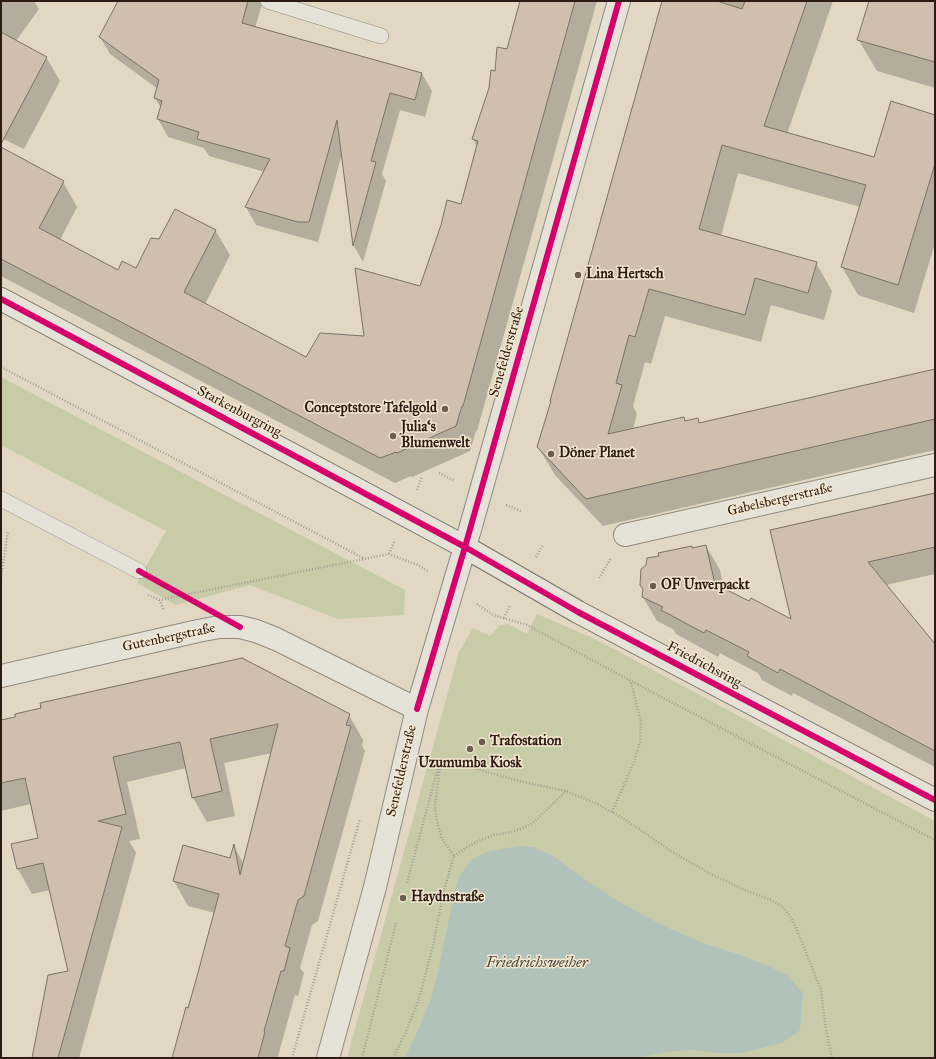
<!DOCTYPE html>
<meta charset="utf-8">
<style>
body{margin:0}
#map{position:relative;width:936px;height:1059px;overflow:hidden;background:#e1d7c3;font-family:"IM FELL Great Primer",serif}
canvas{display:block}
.frame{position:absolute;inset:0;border:2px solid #2c1b12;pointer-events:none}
</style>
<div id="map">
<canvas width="936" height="1059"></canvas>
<div class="frame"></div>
</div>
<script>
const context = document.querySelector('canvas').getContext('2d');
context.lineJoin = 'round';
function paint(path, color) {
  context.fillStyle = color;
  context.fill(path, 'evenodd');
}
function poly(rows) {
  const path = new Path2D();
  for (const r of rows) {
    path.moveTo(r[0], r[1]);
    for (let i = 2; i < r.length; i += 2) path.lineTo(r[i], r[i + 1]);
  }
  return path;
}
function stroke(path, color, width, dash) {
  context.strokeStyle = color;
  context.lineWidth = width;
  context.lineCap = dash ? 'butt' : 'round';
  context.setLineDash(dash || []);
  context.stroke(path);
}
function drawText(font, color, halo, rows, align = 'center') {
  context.font = font + ' "IM FELL Great Primer",serif';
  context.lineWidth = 3;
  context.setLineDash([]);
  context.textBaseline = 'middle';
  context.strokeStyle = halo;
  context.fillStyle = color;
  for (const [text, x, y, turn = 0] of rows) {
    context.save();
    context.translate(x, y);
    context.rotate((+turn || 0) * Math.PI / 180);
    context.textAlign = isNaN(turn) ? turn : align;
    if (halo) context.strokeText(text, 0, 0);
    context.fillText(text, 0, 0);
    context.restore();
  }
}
const green = poly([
 [1,377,405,590,404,615,338,619,250,585,176,605,137,583,166,531,1,445],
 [537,614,595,639,935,821,935,1058,347,1058,459,652,473,628,490,636,500,625,508,624,527,634]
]);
const water = poly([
 [519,846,534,847,555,857,587,881,626,906,666,927,706,944,746,957,768,966,787,975,803,993,800,1030,782,1043,741,1053,718,1053,692,1050,667,1052,637,1058,405,1058,418,1030,431,999,440,963,454,894,459,877,471,860,486,852]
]);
const shadow = poly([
 [1,1,34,1,39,9,16,41,46,57,60,81,24,149,1,138],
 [119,1,263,1,255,28,422,74,432,91,425,117,400,110,382,174,386,181,363,262,354,246,342,154,318,242,256,225,246,207,265,172,209,156,204,148,168,137,158,119,161,108,155,98,158,89,110,54,100,37],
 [521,1,597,1,477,431,476,431,470,451,412,477,411,476,395,483,1,276,1,159,63,182,77,207,60,240,118,271,136,269,159,240,215,230,230,255,205,304,306,359,365,337,421,287,461,205,477,147,473,139,496,72,508,51],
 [663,1,833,1,787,134,875,158,935,116,935,243,914,313,858,295,842,267,860,207,738,173,721,236,816,263,832,291,824,320,771,305,761,342,665,316,651,364,645,362,633,406,637,414,633,429,697,419,700,424,935,370,935,450,603,526,555,475,538,447],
 [870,1,935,1,935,88,877,71,858,39],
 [935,494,935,574,886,585,935,645,935,767,793,693,792,696,762,680,758,673,720,653,718,657,676,634,673,629,657,621,643,597,693,549,706,546,720,570,724,590,750,603,793,621],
 [349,715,363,740,362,746,365,751,318,921,312,925,300,968,304,973,298,996,295,995,278,1056,279,1058,172,1058,189,1009,215,913,188,906,174,881,230,859,234,847,244,864,272,753,224,763,235,816,207,822,193,798,186,768,127,782,140,839,129,841,136,853,79,1058,33,1058,69,971,50,890,32,894,18,869,12,845,39,839,31,804,1,811,1,721]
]);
const building = poly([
 [118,1,248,1,242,23,422,73,415,100,390,93,371,161,376,162,353,246,337,120,309,222,298,222,245,207,270,159,197,139,199,132,157,119,162,101,154,98,159,80,99,37,118,1],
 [520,1,575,1,463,406,462,406,456,426,397,453,396,452,380,458,1,259,1,147,64,181,39,228,118,270,122,261,136,268,151,238,159,239,175,209,216,230,184,292,306,357,320,333,364,336,355,268,420,286,441,225,447,200,461,204,478,141,472,139,489,88,491,70,495,71,497,47,507,49,520,1],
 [662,1,717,1,742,9,745,1,807,1,764,126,874,157,891,101,935,115,935,164,898,285,841,267,866,185,722,145,699,229,817,262,808,293,755,278,745,315,649,289,635,337,629,335,616,383,622,385,608,434,684,417,685,421,698,418,699,423,935,369,935,419,586,499,537,447,551,401,550,401,662,1],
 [869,1,935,1,935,62,857,40,869,1],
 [1,32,47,57,1,144,1,32],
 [935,493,935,547,868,562,935,644,935,751,780,669,778,673,747,656,749,652,706,630,704,633,661,610,663,607,642,597,643,589,640,585,641,569,646,565,647,558,659,556,658,553,692,546,692,548,706,545,715,584,749,601,751,598,791,619,770,530,935,493],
 [242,658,350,714,346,725,351,726,304,896,298,900,285,946,290,948,284,971,281,971,264,1031,265,1032,258,1058,172,1058,186,1007,188,1008,196,980,219,894,173,881,183,845,230,858,234,844,240,875,278,724,210,739,222,791,192,798,180,742,113,757,126,814,98,821,122,827,58,1058,32,1058,48,975,68,971,43,863,17,869,11,844,38,838,25,778,1,783,1,720,15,717,15,714,41,708,40,703,242,658]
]);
const path = poly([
 [1,367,363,558],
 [439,473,455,481],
 [417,490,422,477],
 [506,505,521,511],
 [389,554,395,540],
 [536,557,543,545],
 [1,578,8,531],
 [599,578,611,558],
 [148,595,159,600,164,610],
 [159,600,389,554,418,565,429,572],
 [477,604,493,615,527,625,631,681,935,840],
 [504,618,510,605],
 [612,812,634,762,640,742,641,722,631,682],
 [454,856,467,847,478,841,494,835,511,832,523,828,533,823,566,791],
 [407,883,438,768],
 [292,1058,360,819],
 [362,1058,396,923],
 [393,1058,405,1034,418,1002,433,946,444,890,454,856,442,839,437,822,435,805,441,759,519,781,566,791,597,804,621,817,671,851,709,873,747,891,769,899,782,906,790,916,797,930,821,990,825,1024,832,1058]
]);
const lane = poly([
 [268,1,381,36],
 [1,499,139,571]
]);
const street = poly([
 [625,535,935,465],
 [1,676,198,631,219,627,240,627,256,631,276,639,417,709],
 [328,1058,375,887,417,709,465,547,619,1]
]);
const secondary = poly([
 [1,299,465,547,578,612,935,800]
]);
const cycleway = poly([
 [1,299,465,547,578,612,935,800],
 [139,571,240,627],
 [417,709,465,547,619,1]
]);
const markers = [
 [578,275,4,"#6b5d50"],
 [445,409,4,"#6b5d50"],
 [393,436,4,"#6b5d50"],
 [551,454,4,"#6b5d50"],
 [653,586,4,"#6b5d50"],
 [482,742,4,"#6b5d50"],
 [470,749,4,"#6b5d50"],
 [403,898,4,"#6b5d50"]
];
const poiNames = [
 ["Lina Hertsch",586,275],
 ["Conceptstore Tafelgold",437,409,"right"],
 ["Julia‘s",401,428],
 ["Blumenwelt",401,444],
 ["Döner Planet",559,454],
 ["OF Unverpackt",661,586],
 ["Trafostation",490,742],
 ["Uzumumba Kiosk",470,764,"center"],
 ["Haydnstraße",411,898]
];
const streetNames = [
 ["Senefelderstraße",507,352,-74],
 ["Starkenburgring",239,412,28],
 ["Gabelsbergerstraße",780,500,-13],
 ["Gutenbergstraße",169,638,-12],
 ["Friedrichsring",704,665,28],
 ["Senefelderstraße",402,771,-77]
];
const waterNames = [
 ["Friedrichsweiher",537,963]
];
paint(green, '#c8cba8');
paint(water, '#b1c2bb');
paint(shadow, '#0003');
paint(building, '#cfbfaf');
stroke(building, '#797166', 1);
stroke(lane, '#928a7e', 16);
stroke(street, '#928a7e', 24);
stroke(secondary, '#797166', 24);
stroke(path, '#a59f96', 2.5, [1, 2]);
stroke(lane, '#e7e2d8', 15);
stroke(street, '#e7e2d8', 22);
stroke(secondary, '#e7e2d8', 22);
stroke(cycleway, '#d6006c', 6);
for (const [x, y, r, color] of markers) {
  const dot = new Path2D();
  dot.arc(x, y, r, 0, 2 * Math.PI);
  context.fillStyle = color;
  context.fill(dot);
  stroke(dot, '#f4e8d0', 1.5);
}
drawText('bold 14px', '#2c1b12', '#f4e8d0', poiNames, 'left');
drawText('14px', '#2c1b12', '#f4e8d0', streetNames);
drawText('italic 15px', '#4e4a44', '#f4e8d0', waterNames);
</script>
